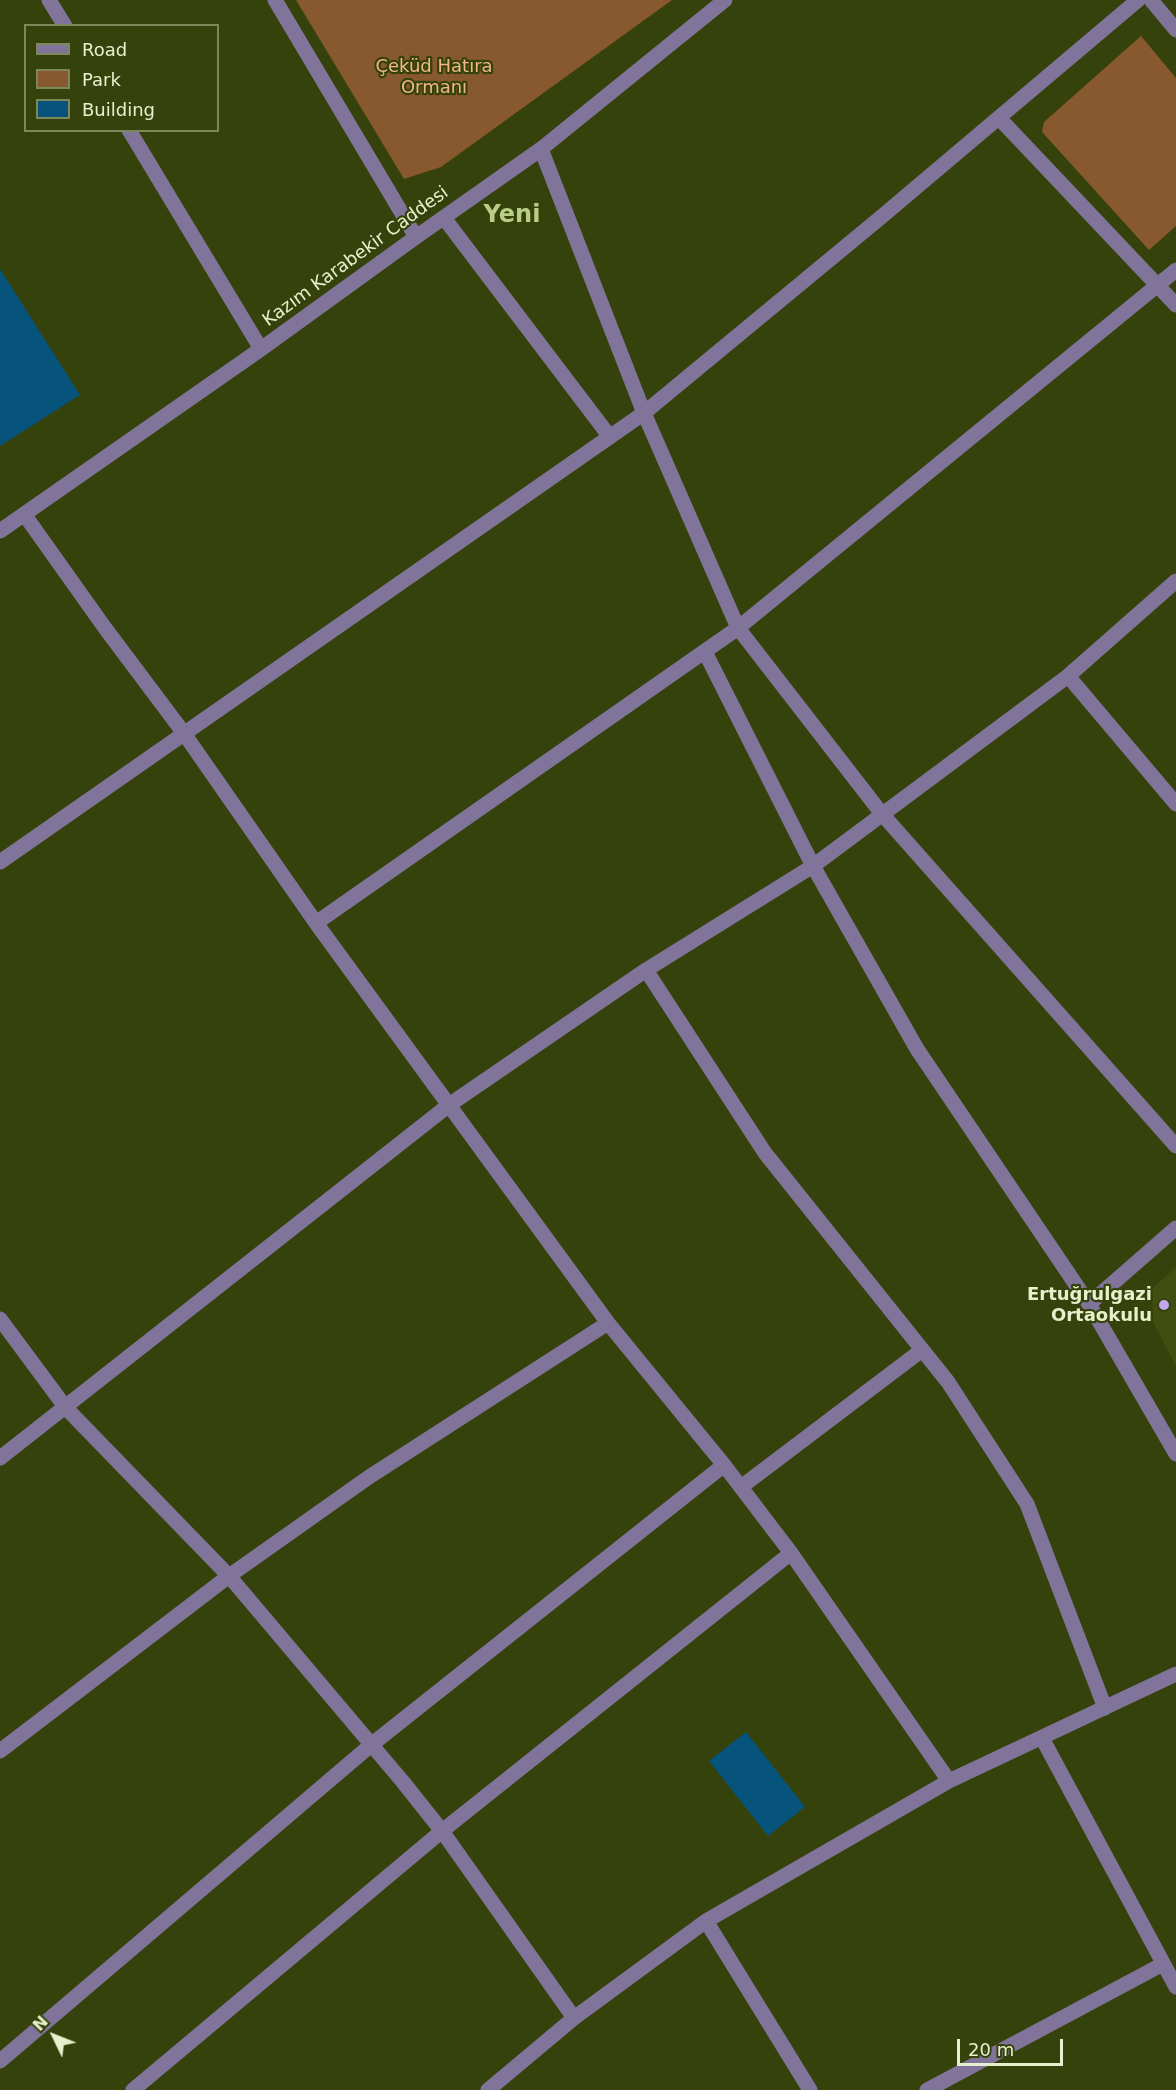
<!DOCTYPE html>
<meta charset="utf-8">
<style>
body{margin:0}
#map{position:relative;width:1176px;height:2090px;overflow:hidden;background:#36420c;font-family:"DejaVu Sans",sans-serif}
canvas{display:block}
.legend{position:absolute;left:24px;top:24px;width:195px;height:108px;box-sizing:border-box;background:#36420c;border:2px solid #7c8859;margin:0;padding:8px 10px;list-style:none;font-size:18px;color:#e5f0cc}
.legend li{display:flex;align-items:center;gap:12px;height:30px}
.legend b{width:30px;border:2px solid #7c8859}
.north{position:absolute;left:24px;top:2006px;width:60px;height:60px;-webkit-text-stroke:4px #36420c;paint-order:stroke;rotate:313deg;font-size:16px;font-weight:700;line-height:24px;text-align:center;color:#e5f0cc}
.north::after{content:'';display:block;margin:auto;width:21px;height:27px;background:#e5f0cc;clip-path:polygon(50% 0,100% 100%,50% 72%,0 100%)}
.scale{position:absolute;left:957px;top:2039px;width:106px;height:27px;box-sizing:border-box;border:3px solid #e5f0cc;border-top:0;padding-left:8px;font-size:18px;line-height:21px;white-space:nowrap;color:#e5f0cc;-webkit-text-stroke:4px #36420c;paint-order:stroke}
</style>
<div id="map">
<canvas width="1176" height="2090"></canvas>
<ul class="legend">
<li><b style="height:8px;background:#81749a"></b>Road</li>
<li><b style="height:16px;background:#88592f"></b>Park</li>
<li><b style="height:16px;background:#06537c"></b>Building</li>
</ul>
<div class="north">N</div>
<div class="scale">20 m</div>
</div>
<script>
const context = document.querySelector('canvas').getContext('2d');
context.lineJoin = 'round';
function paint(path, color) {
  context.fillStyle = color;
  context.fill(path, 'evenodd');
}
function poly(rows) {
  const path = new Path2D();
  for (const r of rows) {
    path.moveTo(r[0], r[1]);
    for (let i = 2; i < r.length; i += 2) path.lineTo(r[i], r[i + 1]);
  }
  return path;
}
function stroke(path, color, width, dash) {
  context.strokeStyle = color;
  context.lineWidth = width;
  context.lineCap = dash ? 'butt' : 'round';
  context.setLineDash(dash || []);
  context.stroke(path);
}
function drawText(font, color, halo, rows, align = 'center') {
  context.font = font + ' "DejaVu Sans",sans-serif';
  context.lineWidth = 4.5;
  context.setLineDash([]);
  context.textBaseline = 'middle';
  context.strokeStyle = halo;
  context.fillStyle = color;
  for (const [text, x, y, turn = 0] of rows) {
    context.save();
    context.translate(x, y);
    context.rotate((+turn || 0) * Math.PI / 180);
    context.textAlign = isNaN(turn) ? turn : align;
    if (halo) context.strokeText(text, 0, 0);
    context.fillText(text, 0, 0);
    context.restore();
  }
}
const built = poly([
 [1176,1267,1176,1366,1153,1322,1152,1289]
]);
const green = poly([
 [296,0,672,0,441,167,404,179],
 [1141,36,1176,78,1176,226,1149,250,1042,132,1044,122]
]);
const building = poly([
 [0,269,80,395,0,446],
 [746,1732,805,1807,768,1836,709,1761]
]);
const minor = poly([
 [49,0,65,26],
 [275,0,416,237],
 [1151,0,1176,30],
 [999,118,1176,305],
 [129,130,261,349],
 [541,149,644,413,738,628,882,814,1176,1146],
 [444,218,610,437],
 [24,514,105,628,183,732,316,923,608,1323,724,1465,791,1553,949,1781],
 [0,531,261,349,416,237,541,149,725,0],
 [705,652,813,866,917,1049,1089,1304,1176,1454],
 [1068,676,1176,804],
 [0,862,644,413,880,218,1138,0],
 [316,923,738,628,1176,270],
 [646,970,765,1153,948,1382,1027,1504,1105,1708],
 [1089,1304,1176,1228],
 [0,1319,66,1408,229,1576,403,1782,442,1831,574,2018],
 [0,1458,449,1105,646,970,813,866,1068,676,1176,581],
 [741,1487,922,1350],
 [1042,1738,1176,1987],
 [0,1751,229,1576,369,1477,608,1323],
 [706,1921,810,2090],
 [0,2061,371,1745,724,1465],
 [133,2090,442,1831,791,1553],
 [488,2090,574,2018,706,1921,949,1781,1176,1674],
 [927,2090,1163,1964]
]);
const markers = [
 [1164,1305,6,"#c3a7f2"]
];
const parkNames = [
 ["Çeküd Hatıra",434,67],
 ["Ormanı",434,88]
];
const streetNames = [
 ["Kazım Karabekir Caddesi",356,257,-36]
];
const poiNames = [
 ["Ertuğrulgazi",1152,1295],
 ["Ortaokulu",1152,1316]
];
const districtNames = [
 ["Yeni",512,216]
];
paint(built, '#414e12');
paint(green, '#88592f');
paint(building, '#06537c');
stroke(minor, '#81749a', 15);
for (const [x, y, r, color] of markers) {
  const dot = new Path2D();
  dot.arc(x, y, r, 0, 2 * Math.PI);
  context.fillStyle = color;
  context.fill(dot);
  stroke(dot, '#36420c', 2);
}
drawText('18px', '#f3b784', '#36420c', parkNames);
drawText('18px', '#e5f0cc', '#36420c', streetNames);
drawText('bold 18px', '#e5f0cc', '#36420c', poiNames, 'right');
drawText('bold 24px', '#bacd87', '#36420c', districtNames);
</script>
